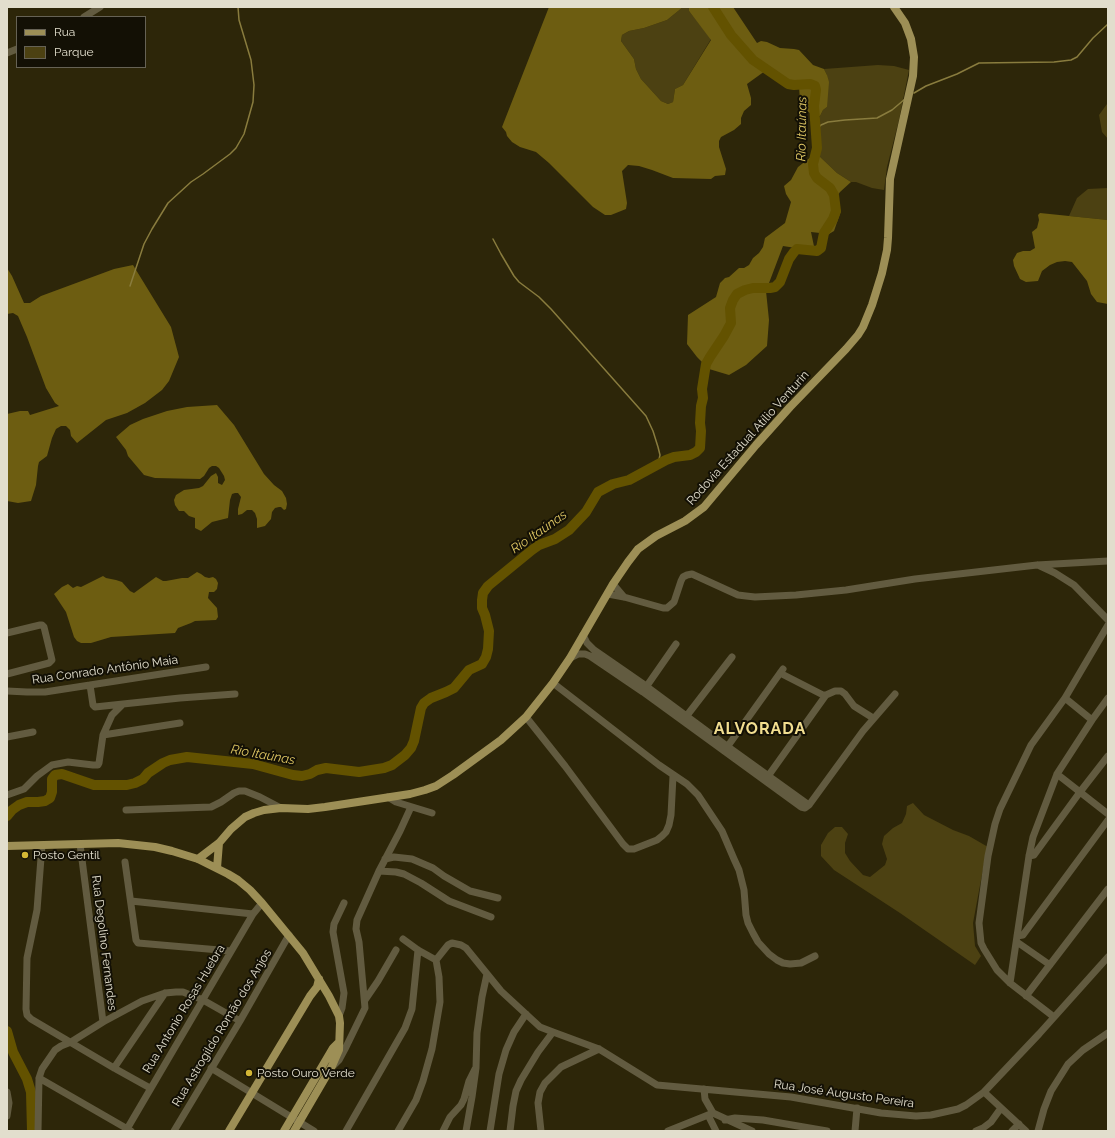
<!DOCTYPE html>
<meta charset="utf-8">
<style>
body{margin:0}
#map{position:relative;width:1115px;height:1138px;overflow:hidden;background:#2d2609;font-family:Raleway,sans-serif}
canvas{display:block}
.frame{position:absolute;inset:0;border:8px solid #e2decd;pointer-events:none}
.legend{position:absolute;left:16px;top:16px;width:130px;height:52px;box-sizing:border-box;background:#131005;border:1px solid #666255;margin:0;padding:5px 7px;list-style:none;font-size:12px;color:#e2decd}
.legend li{display:flex;align-items:center;gap:8px;height:20px}
.legend b{width:20px;border:1px solid #666255}
</style>
<div id="map">
<canvas width="1115" height="1138"></canvas>
<div class="frame"></div>
<ul class="legend">
<li><b style="height:5px;background:#9d8f56"></b>Rua</li>
<li><b style="height:11px;background:#4c4112"></b>Parque</li>
</ul>
</div>
<script>
const context = document.querySelector('canvas').getContext('2d');
context.lineJoin = 'round';
function paint(path, color) {
  context.fillStyle = color;
  context.fill(path, 'evenodd');
}
function poly(rows) {
  const path = new Path2D();
  for (const r of rows) {
    path.moveTo(r[0], r[1]);
    for (let i = 2; i < r.length; i += 2) path.lineTo(r[i], r[i + 1]);
  }
  return path;
}
function stroke(path, color, width, dash) {
  context.strokeStyle = color;
  context.lineWidth = width;
  context.lineCap = dash ? 'butt' : 'round';
  context.setLineDash(dash || []);
  context.stroke(path);
}
function drawText(font, color, halo, rows, align = 'center') {
  context.font = font + ' Raleway,sans-serif';
  context.lineWidth = 4;
  context.setLineDash([]);
  context.textBaseline = 'middle';
  context.strokeStyle = halo;
  context.fillStyle = color;
  for (const [text, x, y, turn = 0] of rows) {
    context.save();
    context.translate(x, y);
    context.rotate((+turn || 0) * Math.PI / 180);
    context.textAlign = isNaN(turn) ? turn : align;
    if (halo) context.strokeText(text, 0, 0);
    context.fillText(text, 0, 0);
    context.restore();
  }
}
const green = poly([
 [683,7,689,7,689,11,711,39,683,85,675,89,673,102,668,104,661,101,641,79,636,69,634,59,621,41,622,35,629,31,644,28,667,20],
 [878,65,894,66,909,70,899,120,887,167,884,190,872,188,856,182,851,182,837,173,816,153,816,142,818,120,823,110,827,107,827,75,824,69],
 [1107,104,1108,104,1108,139,1102,132,1099,115],
 [1108,188,1108,220,1069,216,1077,198,1088,189],
 [913,803,924,815,953,830,969,836,988,847,986,853,973,923,975,946,981,956,975,965,900,913,834,870,821,856,821,845,828,833,835,827,842,827,848,834,845,843,845,853,850,861,863,875,870,877,885,865,887,859,882,844,884,836,893,828,902,823,906,814,907,806]
]);
const forest = poly([
 [549,7,683,7,667,20,644,28,629,31,622,35,621,41,634,59,636,69,641,79,661,101,668,104,673,102,675,89,683,85,711,40,689,11,689,7,733,7,757,43,761,41,767,42,780,48,794,49,799,50,813,65,824,69,827,75,829,82,827,107,823,110,820,116,811,114,804,108,800,101,799,86,797,82,780,78,776,76,773,71,769,70,765,71,747,84,751,98,751,105,744,111,741,118,741,124,734,130,721,137,719,141,719,147,726,169,725,175,715,176,711,179,673,178,652,170,639,166,628,165,622,171,627,203,626,209,611,215,605,215,593,207,549,163,536,152,520,147,512,142,507,136,506,132,502,127],
 [816,153,837,173,851,182,840,192,836,198,837,205,841,211,834,231,829,234,811,232,815,251,783,246,766,291,769,320,767,346,746,365,729,375,709,369,697,357,687,344,688,315,716,297,720,283,725,278,729,277,739,268,744,268,749,265,753,258,759,253,763,247,765,238,785,223,791,202,786,194,784,186,791,180,798,167],
 [1040,213,1108,220,1108,304,1097,302,1091,294,1087,281,1072,262,1065,261,1057,262,1050,265,1042,271,1038,281,1026,282,1020,279,1014,266,1013,260,1017,253,1023,251,1030,251,1035,248,1032,232,1037,228,1039,220,1038,215],
 [133,265,171,327,179,357,169,381,162,390,145,403,127,413,106,420,77,443,71,436,70,430,66,426,61,426,56,429,52,438,47,456,39,462,38,466,36,485,31,501,18,503,7,501,7,414,20,411,28,411,30,415,59,406,55,403,46,388,27,337,18,316,13,313,7,314,7,268,12,276,24,303,30,303,41,296,114,269],
 [217,405,234,425,264,474,274,485,282,491,286,498,287,504,286,509,284,510,281,507,279,507,275,508,272,512,271,519,265,526,257,528,257,519,255,513,252,510,247,510,242,514,238,515,238,509,241,497,238,493,235,493,232,494,230,500,228,518,212,522,201,531,195,528,195,518,189,516,184,511,179,511,175,505,174,500,176,495,184,490,199,488,203,486,211,476,216,473,218,477,218,483,222,485,225,480,224,476,219,468,216,466,212,466,209,468,204,476,200,479,155,478,144,475,128,456,126,450,116,437,130,425,143,419,167,411,187,407],
 [197,572,201,574,205,577,209,578,213,577,216,579,218,583,217,589,214,592,209,592,208,598,217,608,218,617,216,620,195,621,191,623,178,628,175,633,111,637,91,643,81,643,77,641,74,637,66,612,54,594,62,587,68,584,73,588,77,586,81,587,103,576,106,578,116,580,122,582,130,591,134,593,156,577,163,581,166,581,182,578,188,578]
]);
const stream = poly([
 [914,93,926,86,957,74,979,63,1054,62,1071,60,1077,57,1093,38,1108,24],
 [815,131,821,125,828,122,845,120,877,118,892,110,905,99],
 [493,239,501,254,514,276,519,282,539,297,551,309,646,416,653,431,658,447,660,455,658,464],
 [130,286,144,244,152,229,168,203,191,182,203,174,230,154,236,148,244,134,253,102,254,85,251,60,239,20,238,7]
]);
const river = poly([
 [7,816,12,810,19,805,27,802,38,802,45,801,50,798,52,792,52,779,55,775,62,774,94,785,127,785,135,783,143,779,148,773,163,763,170,760,187,757,253,764,293,775,302,776,310,774,317,770,326,768,359,772,384,768,392,765,405,755,411,748,414,741,421,708,424,703,431,698,446,692,454,688,469,670,482,664,486,657,488,649,489,631,485,615,482,608,482,600,483,593,488,586,532,550,539,545,555,539,569,530,586,512,598,492,613,484,629,480,666,460,674,457,690,455,696,452,700,448,701,431,700,423,701,406,703,398,702,389,706,364,710,357,724,336,731,323,730,308,733,300,737,294,745,290,753,288,770,288,775,287,780,282,789,259,794,252,797,249,817,251,821,248,824,233,833,219,836,211,834,195,830,188,817,178,814,173,813,164,817,148,814,106,816,90,815,86,810,84,794,85,788,84,753,60,731,35,713,7],
 [7,1031,13,1052,27,1079,31,1092,32,1131]
]);
const minor = poly([
 [84,17,100,7],
 [7,53,17,49],
 [1038,565,1055,573,1074,585,1108,620],
 [613,584,624,597],
 [608,594,624,597,663,608,667,608,674,602,681,581,683,577,687,575,692,574,738,595,746,596,755,597,796,595,846,590,915,579,1037,565,1108,561],
 [7,633,40,625,42,625,44,627,52,660,49,663,7,674],
 [570,658,578,654,585,654,590,656,643,692,801,807,805,808,809,805,727,746,646,686,594,650,587,643,583,635],
 [780,673,823,695,826,695,835,691,841,691,845,694,854,706,873,718],
 [553,683,659,765,687,784,698,795,722,831,734,859,739,870,744,890,746,915,748,923,753,933,758,942,769,954,777,960,783,963,790,964,801,963,815,956],
 [90,685,93,705,95,707,123,704],
 [644,690,676,644],
 [7,691,27,692,45,692,206,667],
 [1065,698,1092,720],
 [526,717,565,766,623,844,628,849,634,849,657,840,662,836,666,832,669,825,671,815,673,776],
 [685,718,732,657],
 [103,735,112,715,123,704,180,698,235,694],
 [7,737,33,732],
 [725,750,783,669],
 [1057,774,1108,814],
 [766,779,826,695],
 [7,795,24,789,37,776,52,765,68,762,93,765,98,765,99,763,103,735,180,723],
 [388,797,396,802,432,813],
 [809,805,863,731,895,694],
 [126,810,211,807,221,802,234,793,239,791,245,791,260,797,281,808],
 [80,844,103,1022],
 [42,845,37,910,27,958,26,1009,27,1015,31,1019,114,1068,150,1088],
 [1029,856,1034,855,1080,792,1108,756],
 [385,859,394,857,412,859,433,868,444,876,470,891,498,898],
 [125,862,136,940,138,943,231,951],
 [379,871,396,872,404,874,421,883,449,901,491,917],
 [131,901,253,914],
 [1017,936,1023,935,1108,820],
 [403,939,418,950,436,960],
 [1017,942,1050,965],
 [436,960,448,945,452,943,461,945,466,948,501,991,540,1027,553,1032,599,1049,657,1085,791,1097,881,1113,916,1116,931,1115,958,1109,966,1105,984,1092,1039,1034,1108,957],
 [1010,983,1029,856,1033,837,1057,774,1092,720,1108,698],
 [1026,996,1108,889],
 [365,1000,378,981,396,950],
 [339,1016,342,1008,344,993,333,932,334,924,344,903],
 [1054,1017,1010,983,997,970,984,949,981,943,979,923,988,856,995,824,1000,809,1031,745,1065,698,1108,625],
 [334,1065,339,1060,346,1047,365,1008,359,942,356,929,357,920,379,871,400,831,411,807],
 [114,1068,165,993],
 [211,1068,314,1131],
 [39,1078,131,1131],
 [704,1089,705,1099,713,1113,752,1131],
 [7,1092,9,1103,7,1116],
 [984,1092,1026,1131],
 [708,1115,716,1131],
 [725,1120,735,1118,763,1120,827,1131],
 [127,1129,253,914,262,903],
 [38,1131,39,1078,42,1069,55,1050,61,1046,71,1042,103,1022,142,1001,165,993,176,992,183,992,203,1000,240,1021],
 [174,1131,240,1021,289,935],
 [346,1131,405,1028,412,1009,418,950],
 [398,1131,416,1100,423,1081,432,1049,440,1002,439,977,436,960],
 [443,1131,450,1117,461,1105,464,1099,469,1081,475,1069],
 [466,1131,472,1097,476,1068,477,1033,482,997,487,974],
 [490,1131,499,1074,506,1050,514,1032,526,1014],
 [510,1131,513,1106,516,1091,521,1080,538,1052,553,1032],
 [541,1131,538,1103,540,1092,545,1083,561,1067,599,1049],
 [668,1131,713,1113],
 [855,1131,857,1108],
 [976,1131,983,1128,991,1122,1001,1108],
 [1012,1131,1019,1124],
 [1038,1131,1044,1109,1051,1091,1068,1064,1083,1050,1108,1033]
]);
const major = poly([
 [7,846,118,843,155,847,172,851,198,859,228,874,238,880,250,890,262,903,303,953,329,996,339,1016,340,1023,339,1050,332,1066,294,1131],
 [198,859,219,843,231,829,245,817,254,813,264,810,281,808,308,809,325,807,410,794,425,790,436,786,453,775,501,740,526,717,553,683,570,658,613,584,628,562,638,549,656,536,685,521,704,507,756,445,790,407,846,349,858,335,863,327,872,305,882,273,887,250,888,238,890,179,913,76,914,57,911,39,905,23,894,7],
 [217,868,219,843],
 [229,1131,310,996,317,987,319,979],
 [284,1131,333,1048,339,1042]
]);
const markers = [
 [25,855,4,"#d3b635"],
 [249,1073,4,"#d3b635"]
];
const streetNames = [
 ["Rodovia Estadual Atílio Venturin",748,438,-48],
 ["Rua Conrado Antônio Maia",105,670,-8],
 ["Rua Degolino Fernandes",104,943,83],
 ["Rua Antonio Rosas Huebra",184,1009,-59],
 ["Rua Astrogildo Romão dos Anjos",222,1028,-59],
 ["Rua José Augusto Pereira",844,1094,8]
];
const poiNames = [
 ["Posto Gentil",33,855],
 ["Posto Ouro Verde",257,1073]
];
const waterNames = [
 ["Rio Itaúnas",802,129,-89],
 ["Rio Itaúnas",539,532,-35],
 ["Rio Itaúnas",263,755,10]
];
const districtNames = [
 ["ALVORADA",760,729]
];
paint(green, '#4c4112');
paint(forest, '#6d5d11');
stroke(stream, '#897c3e', 1.5);
stroke(river, '#635200', 10);
stroke(minor, '#625b40', 7);
stroke(major, '#9d8f56', 8);
for (const [x, y, r, color] of markers) {
  const dot = new Path2D();
  dot.arc(x, y, r, 0, 2 * Math.PI);
  context.fillStyle = color;
  context.fill(dot);
  stroke(dot, '#131005', 1.5);
}
drawText('12px', '#e2decd', '#131005', streetNames);
drawText('12px', '#e2decd', '#131005', poiNames, 'left');
drawText('italic 13px', '#dec663', '#131005', waterNames);
context.letterSpacing = '1px';
drawText('bold 16px', '#f2de90', '#131005', districtNames);
context.letterSpacing = '0px';
</script>
